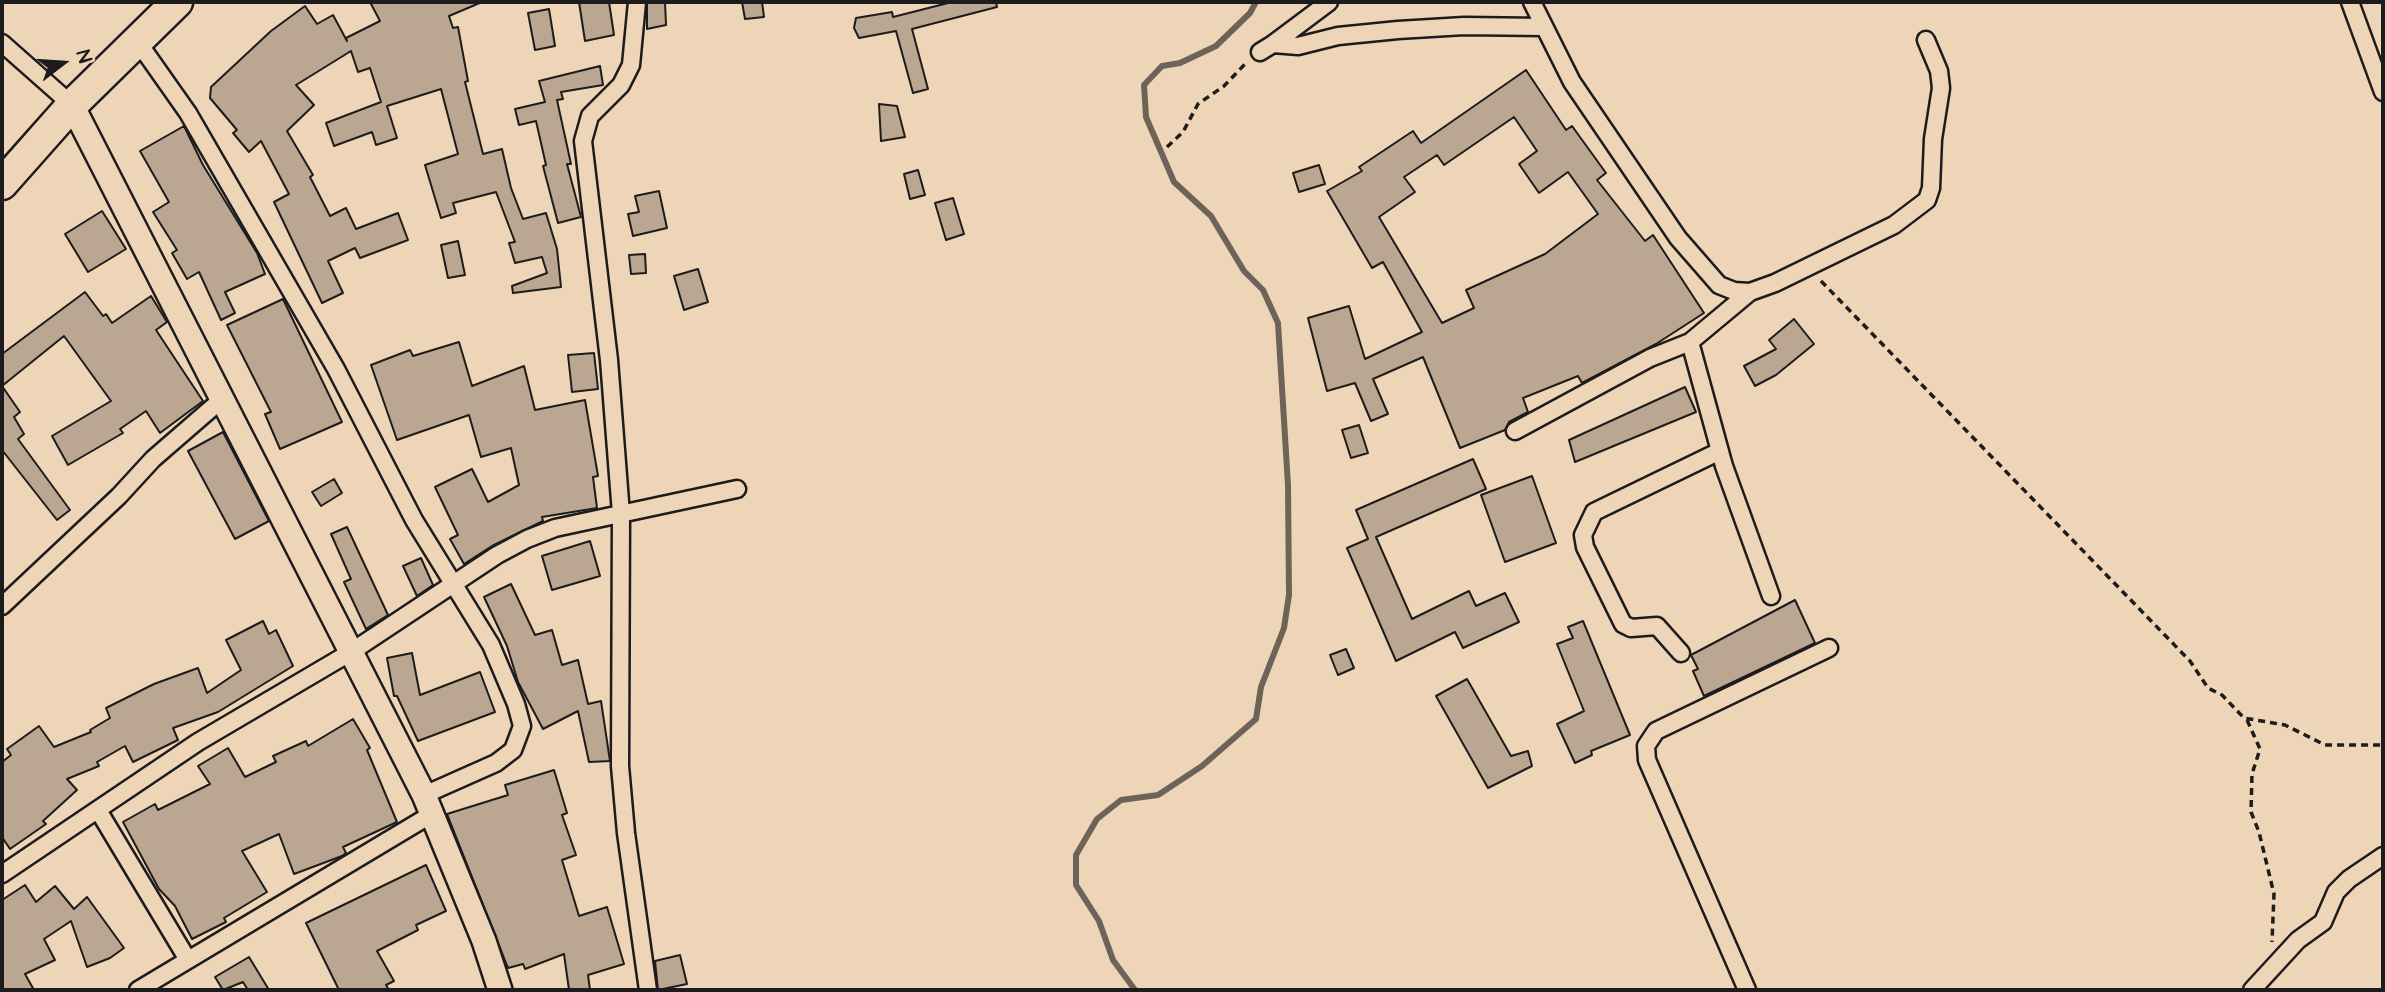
<!DOCTYPE html>
<style>
body{margin:0}
#map{position:relative;width:2385px;height:992px;overflow:hidden;background:#efd5b7;font-family:"Architects Daughter",sans-serif}
canvas{display:block}
.frame{position:absolute;inset:0;border:4px solid #1c1c1c;pointer-events:none}
.north{position:absolute;left:28px;top:28px;width:70px;height:70px;-webkit-text-stroke:5px #efd5b7;paint-order:stroke;rotate:73deg;font-size:19px;font-weight:700;line-height:28px;text-align:center;color:#1c1c1c}
.north::after{content:'';display:block;margin:auto;width:24px;height:32px;background:#1c1c1c;clip-path:polygon(50% 0,100% 100%,50% 72%,0 100%)}
</style>
<div id="map">
<canvas width="2385" height="992"></canvas>
<div class="frame"></div>
<div class="north">N</div>
</div>
<script>
const context = document.querySelector('canvas').getContext('2d');
context.lineJoin = 'round';
function poly(rows) {
  const path = new Path2D();
  for (const r of rows) {
    path.moveTo(r[0], r[1]);
    for (let i = 2; i < r.length; i += 2) path.lineTo(r[i], r[i + 1]);
  }
  return path;
}
function stroke(path, color, width, dash) {
  context.strokeStyle = color;
  context.lineWidth = width;
  context.lineCap = dash ? 'butt' : 'round';
  context.setLineDash(dash || []);
  context.stroke(path);
}
function paint(path, color) {
  context.fillStyle = color;
  context.fill(path, 'evenodd');
}
const stream = poly([
 [1135,990,1113,960,1099,921,1076,885,1076,855,1097,819,1121,800,1158,795,1202,766,1256,719,1261,687,1284,628,1289,595,1288,485,1278,323,1263,290,1244,271,1211,216,1174,182,1146,117,1144,85,1162,66,1180,63,1216,46,1250,13,1256,2]
]);
const building = poly([
 [370,2,482,2,449,16,453,28,458,27,468,81,465,82,483,154,502,149,511,188,523,219,546,213,557,249,561,287,513,293,512,286,547,273,542,257,515,263,509,243,515,242,496,192,453,203,456,213,441,218,425,165,458,154,441,89,387,106,397,138,376,145,372,132,334,146,326,123,381,102,370,68,358,72,351,51,296,85,314,105,287,131,313,175,310,177,330,216,346,208,356,229,398,213,408,240,360,258,355,248,328,261,343,293,322,303,274,202,289,194,261,141,249,152,233,133,237,130,210,98,211,87,271,31,305,6,317,24,333,15,347,41,346,38,380,21,370,2],
 [579,2,609,2,614,35,585,41,579,2],
 [647,2,665,2,666,25,647,29,647,2],
 [742,2,762,2,764,17,745,19,742,2],
 [952,2,996,2,997,7,912,29,928,89,913,93,896,31,859,38,854,28,856,18,892,12,893,17,952,2],
 [549,9,555,46,535,50,528,13,549,9],
 [600,66,603,85,561,92,563,99,557,100,571,164,567,164,581,217,558,223,543,166,546,165,536,121,519,125,515,109,545,102,539,81,600,66],
 [1526,70,1566,130,1572,126,1606,173,1597,180,1645,241,1653,235,1704,313,1656,344,1582,383,1578,376,1523,398,1528,412,1509,422,1505,430,1460,448,1423,357,1373,379,1388,414,1371,421,1355,383,1327,391,1308,318,1349,306,1365,359,1422,332,1383,262,1372,268,1327,191,1362,171,1359,167,1413,131,1421,143,1526,70],
 [1514,117,1537,151,1519,164,1539,193,1568,172,1598,214,1545,254,1466,290,1474,308,1442,323,1379,217,1415,192,1404,177,1437,155,1444,165,1514,117],
 [879,104,897,106,905,137,881,141,879,104],
 [184,126,203,165,257,253,265,274,225,292,235,313,221,320,199,272,187,279,172,253,177,250,153,212,169,202,140,151,184,126],
 [1319,165,1325,184,1299,192,1293,173,1319,165],
 [918,170,925,195,910,199,904,174,918,170],
 [659,191,667,228,633,236,628,214,639,212,635,196,659,191],
 [953,198,964,234,946,240,935,203,953,198],
 [102,211,126,249,88,272,65,234,102,211],
 [458,241,465,275,448,278,441,245,458,241],
 [645,254,646,273,631,274,629,255,645,254],
 [698,269,708,302,684,310,674,276,698,269],
 [85,292,103,316,106,314,112,323,151,296,167,322,156,330,203,401,160,433,146,411,120,429,123,433,68,465,52,436,111,401,64,336,2,386,20,412,14,417,24,434,18,439,70,510,57,520,2,450,2,354,85,292],
 [283,299,342,422,280,449,265,414,271,412,227,325,283,299],
 [1794,319,1814,344,1776,375,1755,386,1744,366,1776,349,1769,340,1794,319],
 [459,342,472,386,524,366,535,410,585,400,598,476,593,477,597,508,542,517,543,521,492,546,464,564,450,539,458,535,435,487,472,469,488,502,519,485,511,448,481,457,469,415,397,440,371,365,410,350,413,356,459,342],
 [594,353,598,389,572,392,568,355,594,353],
 [1685,387,1696,412,1575,462,1569,440,1685,387],
 [1359,425,1368,453,1351,458,1342,430,1359,425],
 [223,432,269,521,235,539,188,451,223,432],
 [1473,459,1486,489,1376,537,1412,619,1469,591,1476,606,1505,593,1519,622,1463,648,1455,632,1396,661,1347,548,1368,539,1356,510,1473,459],
 [1532,476,1556,543,1505,562,1481,495,1532,476],
 [334,479,342,493,321,506,312,492,334,479],
 [347,527,388,615,366,629,344,582,351,579,331,534,347,527],
 [590,541,600,576,552,590,542,556,590,541],
 [421,558,433,585,417,596,403,566,421,558],
 [511,584,535,635,552,630,562,665,578,660,588,704,601,701,610,761,589,762,578,711,543,729,518,682,507,646,484,597,511,584],
 [1795,600,1815,643,1704,696,1693,671,1698,669,1691,655,1795,600],
 [263,621,269,634,276,630,293,666,218,712,173,728,178,740,133,762,125,746,97,762,99,766,67,779,77,790,43,821,46,824,10,849,2,837,2,762,11,755,7,749,39,726,54,747,91,732,90,730,110,718,106,708,154,684,198,668,207,693,241,670,226,640,263,621],
 [1583,621,1630,735,1591,751,1592,755,1575,763,1557,724,1584,711,1557,644,1573,638,1568,627,1583,621],
 [1346,649,1354,668,1338,675,1330,655,1346,649],
 [412,653,420,695,480,672,495,712,418,741,397,696,394,696,387,658,412,653],
 [1467,679,1511,756,1528,751,1532,766,1488,788,1436,696,1467,679],
 [353,719,370,748,367,750,397,822,343,847,346,853,342,856,294,874,279,834,242,851,267,892,224,918,226,922,192,939,175,906,159,889,123,822,155,804,158,810,210,784,198,766,228,748,245,777,276,762,273,756,306,741,308,746,353,719],
 [554,770,567,813,562,815,576,855,562,860,579,916,607,907,624,964,588,975,590,990,569,990,564,954,525,969,523,964,508,968,447,814,508,795,505,785,554,770],
 [426,865,446,911,416,925,418,930,377,951,394,981,386,985,389,990,339,990,306,923,426,865],
 [25,885,36,902,55,886,74,909,87,897,124,948,110,958,87,967,71,921,44,939,55,960,25,974,34,990,2,990,2,900,25,885],
 [680,955,687,984,658,990,655,961,680,955],
 [249,957,269,990,248,990,243,982,223,990,215,977,249,957]
]);
const path = poly([
 [1167,147,1183,132,1198,104,1224,86,1247,62],
 [1821,281,2190,661,2208,688,2222,695,2244,718,2285,725,2325,745,2383,745],
 [2247,720,2260,749,2252,774,2251,812,2259,832,2274,894,2272,942]
]);
const street = poly([
 [637,2,631,65,621,85,590,116,583,141,609,360,621,514,620,766,626,833,648,990],
 [1532,2,1572,82,1678,238,1719,285,1734,291,1750,292,1775,283,1894,225,1927,200,1931,188,1933,139,1941,88,1939,71,1926,40],
 [2350,2,2383,92],
 [138,42,188,113,336,369,414,520,491,645,516,704,522,726,513,750,496,763,424,795],
 [2,43,72,105],
 [1273,44,1329,2],
 [1260,52,1273,44,1298,46,1338,36,1398,30,1464,26,1544,27],
 [1690,342,1724,466,1771,596],
 [1515,431,1650,358,1690,342,1750,292],
 [2,606,119,496,153,459,221,400],
 [1681,653,1657,626,1631,628,1623,624,1585,547,1583,535,1594,512,1720,451],
 [98,810,188,960],
 [2,874,198,742,351,652,497,555,527,539,555,528,737,489],
 [138,990,432,814],
 [1747,990,1647,760,1646,746,1656,731,1829,648],
 [2252,990,2298,940,2323,922,2336,892,2349,879,2383,856]
]);
const secondary = poly([
 [72,105,424,795,484,941,500,990]
]);
const highway = poly([
 [2,184,72,105,177,2]
]);
stroke(stream, '#6e6358', 6);
paint(building, '#bba791');
stroke(building, '#1c1c1c', 2);
stroke(street, '#1c1c1c', 21);
stroke(secondary, '#1c1c1c', 28);
stroke(highway, '#1c1c1c', 35);
stroke(path, '#1c1c1c', 3.5, [7, 5]);
stroke(street, '#efd5b7', 16);
stroke(secondary, '#efd5b7', 23);
stroke(highway, '#efd5b7', 30);
</script>
